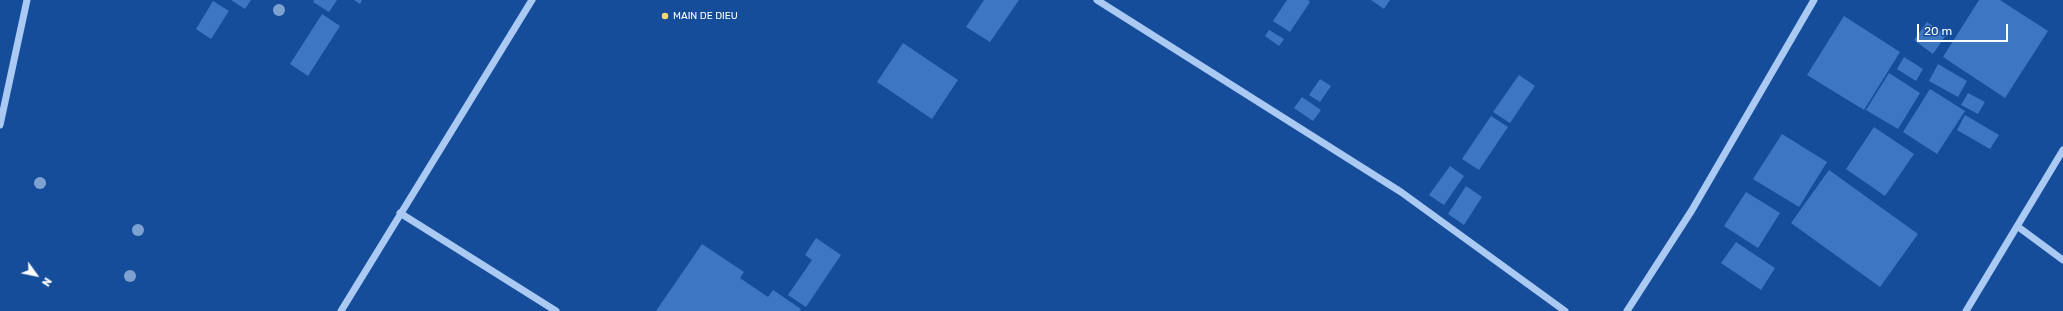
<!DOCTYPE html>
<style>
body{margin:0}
#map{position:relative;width:2063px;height:311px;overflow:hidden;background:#154d9b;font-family:Rubik,sans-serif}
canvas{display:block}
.north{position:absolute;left:16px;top:255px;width:40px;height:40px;-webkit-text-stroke:3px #154d9b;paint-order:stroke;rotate:123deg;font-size:11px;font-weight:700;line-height:16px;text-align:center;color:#fff}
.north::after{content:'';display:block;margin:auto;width:14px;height:18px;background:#fff;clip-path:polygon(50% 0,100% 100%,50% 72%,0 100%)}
.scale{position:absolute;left:1917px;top:24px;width:91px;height:18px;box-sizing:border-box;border:2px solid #fff;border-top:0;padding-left:5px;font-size:12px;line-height:14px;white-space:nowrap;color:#fff;-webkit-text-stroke:3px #154d9b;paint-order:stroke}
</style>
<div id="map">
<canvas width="2063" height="311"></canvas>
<div class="north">N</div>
<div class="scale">20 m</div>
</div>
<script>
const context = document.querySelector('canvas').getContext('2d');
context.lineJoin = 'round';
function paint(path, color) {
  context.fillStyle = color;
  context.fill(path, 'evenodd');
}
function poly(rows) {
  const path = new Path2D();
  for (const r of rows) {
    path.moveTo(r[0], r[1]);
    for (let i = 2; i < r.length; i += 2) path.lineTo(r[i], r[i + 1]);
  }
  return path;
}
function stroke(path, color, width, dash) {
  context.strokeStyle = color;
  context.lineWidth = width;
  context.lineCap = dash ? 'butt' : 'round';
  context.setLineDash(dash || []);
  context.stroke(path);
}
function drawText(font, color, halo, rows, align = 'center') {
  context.font = font + ' Rubik,sans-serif';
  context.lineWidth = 4;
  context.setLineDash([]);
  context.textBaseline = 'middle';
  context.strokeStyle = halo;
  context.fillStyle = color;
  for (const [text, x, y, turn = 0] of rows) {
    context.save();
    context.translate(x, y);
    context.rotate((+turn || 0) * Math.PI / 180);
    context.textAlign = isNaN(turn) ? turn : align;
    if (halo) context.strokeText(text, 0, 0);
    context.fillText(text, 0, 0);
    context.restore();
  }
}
const building = poly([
 [231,0,251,0,245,9],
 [314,0,337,0,329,12,313,2],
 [354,0,362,0,360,4],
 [984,0,1019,0,990,42,966,27],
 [1287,0,1308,0,1310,2,1290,32,1273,21],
 [1371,0,1390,0,1384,9],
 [1979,0,2000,0,2048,31,2005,98,1943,57],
 [213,1,229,11,211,39,196,29],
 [322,14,340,26,308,76,290,64],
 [1844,16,1900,52,1864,110,1807,75],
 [1927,22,1946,35,1933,54,1914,40],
 [1269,30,1284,39,1279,46,1265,36],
 [903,43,958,80,932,119,877,82],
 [1904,57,1923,69,1916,81,1897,69],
 [1938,64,1967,81,1958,97,1929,81],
 [1889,73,1920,93,1898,129,1866,110],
 [1519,75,1535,86,1510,123,1493,112],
 [1320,79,1331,86,1320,102,1309,95],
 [1930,89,1965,111,1937,154,1903,132],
 [1968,93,1985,102,1978,114,1961,105],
 [1302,97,1321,110,1313,121,1294,108],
 [1965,115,1999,135,1990,149,1957,130],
 [1491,116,1508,127,1479,170,1462,159],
 [1874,127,1914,154,1885,196,1846,169],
 [1782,134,1827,162,1799,207,1753,179],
 [1450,166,1464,176,1444,205,1429,195],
 [1829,170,1918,234,1880,287,1791,223],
 [1466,186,1482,197,1464,225,1448,214],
 [1746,192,1780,213,1758,248,1724,226],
 [816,238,841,255,806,307,788,295,812,260,805,255],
 [1736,242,1775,268,1761,290,1721,263],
 [702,244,744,272,740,278,768,297,773,290,801,309,799,311,656,311]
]);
const minor = poly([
 [1097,0,1401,192,1565,311],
 [0,125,27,0],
 [400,213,556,311],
 [2017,226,2063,260],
 [341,311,532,0],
 [1627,311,1692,210,1814,0],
 [1966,311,2063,150]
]);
const trees = [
 [279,10],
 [40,183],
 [138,230],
 [130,276]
];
const markers = [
 [665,16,4,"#ffd76c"]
];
const poiNames = [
 ["MAIN DE DIEU",673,16]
];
paint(building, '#3d77c2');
stroke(minor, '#aacaf3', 7);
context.fillStyle = '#7da1d1';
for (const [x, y] of trees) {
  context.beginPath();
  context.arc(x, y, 6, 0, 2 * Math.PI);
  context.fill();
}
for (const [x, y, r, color] of markers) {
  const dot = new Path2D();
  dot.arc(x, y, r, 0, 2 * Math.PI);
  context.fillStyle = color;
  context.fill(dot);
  stroke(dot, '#154d9b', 1.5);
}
drawText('10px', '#fff', '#154d9b', poiNames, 'left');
</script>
